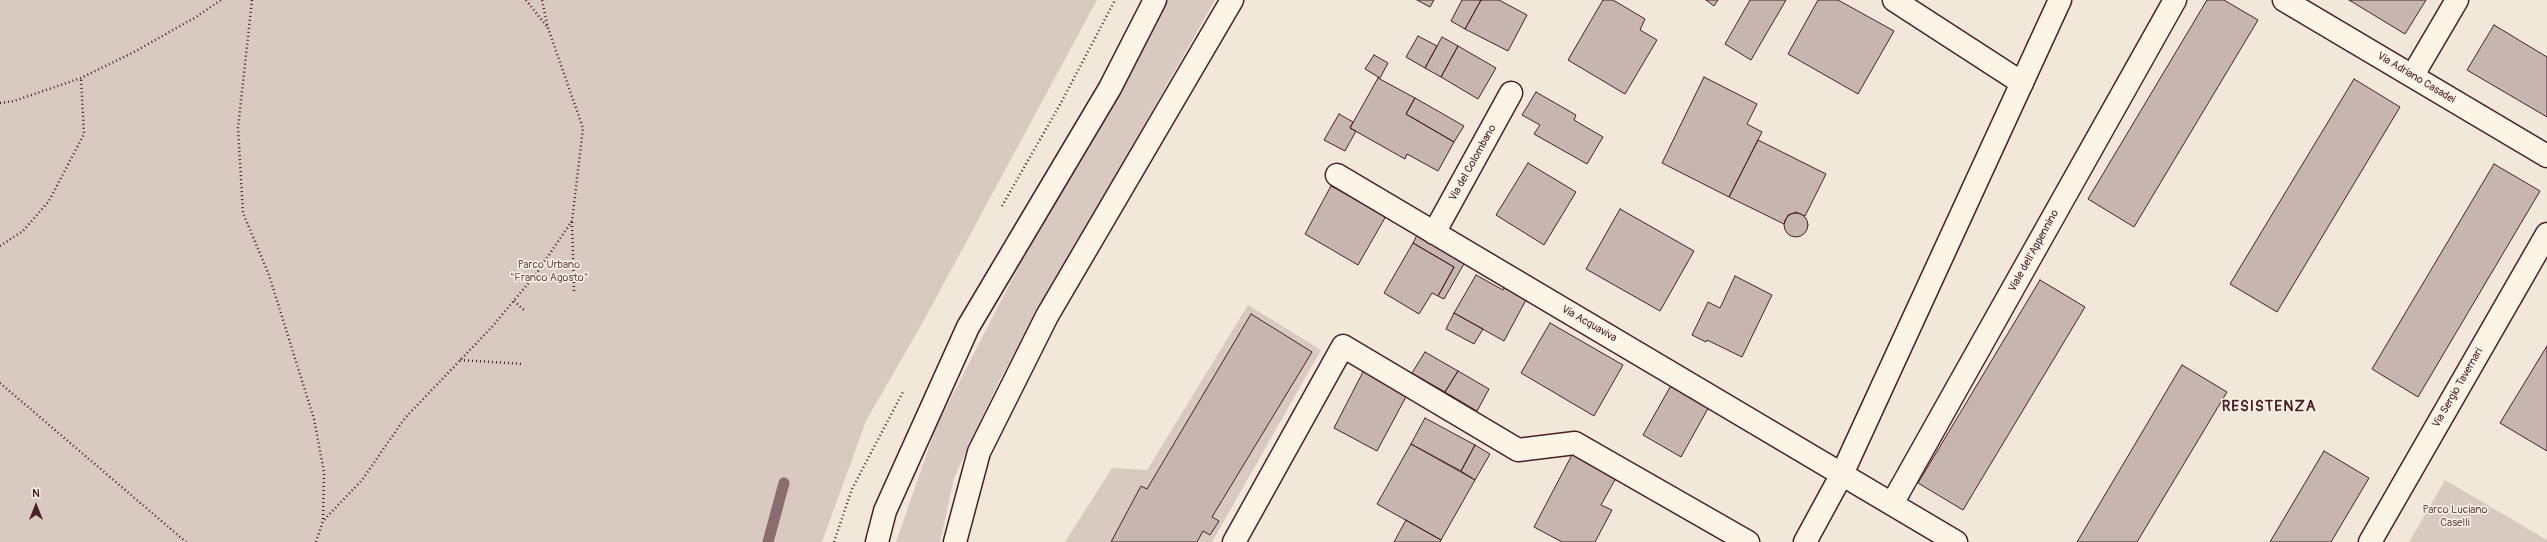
<!DOCTYPE html>
<style>
body{margin:0}
#map{position:relative;width:2547px;height:542px;overflow:hidden;background:#f1e8da;font-family:Pangolin,sans-serif}
canvas{display:block}
.north{position:absolute;left:16px;top:486px;width:40px;height:40px;-webkit-text-stroke:3px #fcf5e5;paint-order:stroke;rotate:0deg;font-size:11px;font-weight:700;line-height:16px;text-align:center;color:#4a1f2b}
.north::after{content:'';display:block;margin:auto;width:14px;height:18px;background:#4a1f2b;clip-path:polygon(50% 0,100% 100%,50% 72%,0 100%)}
</style>
<div id="map">
<canvas width="2547" height="542"></canvas>
<div class="north">N</div>
</div>
<script>
const context = document.querySelector('canvas').getContext('2d');
context.lineJoin = 'round';
function paint(path, color) {
  context.fillStyle = color;
  context.fill(path, 'evenodd');
}
function poly(rows) {
  const path = new Path2D();
  for (const r of rows) {
    if (r.length === 3) {
      path.moveTo(r[0] + r[2], r[1]);
      path.arc(r[0], r[1], r[2], 0, 2 * Math.PI);
      continue;
    }
    path.moveTo(r[0], r[1]);
    for (let i = 2; i < r.length; i += 2) path.lineTo(r[i], r[i + 1]);
  }
  return path;
}
function stroke(path, color, width, dash) {
  context.strokeStyle = color;
  context.lineWidth = width;
  context.lineCap = dash ? 'butt' : 'round';
  context.setLineDash(dash || []);
  context.stroke(path);
}
function drawText(font, color, halo, rows, align = 'center') {
  context.font = font + ' Pangolin,sans-serif';
  context.lineWidth = 3;
  context.setLineDash([]);
  context.textBaseline = 'middle';
  context.strokeStyle = halo;
  context.fillStyle = color;
  for (const [text, x, y, turn = 0] of rows) {
    context.save();
    context.translate(x, y);
    context.rotate((+turn || 0) * Math.PI / 180);
    context.textAlign = isNaN(turn) ? turn : align;
    if (halo) context.strokeText(text, 0, 0);
    context.fillText(text, 0, 0);
    context.restore();
  }
}
const green = poly([
 [0,0,1097,0,924,320,866,421,822,542,0,542],
 [1167,0,1215,0,1000,379,954,478,940,542,896,542,936,427,1019,266],
 [1248,305,1321,350,1212,542,1065,542,1112,468,1147,470],
 [2445,480,2547,540,2547,542,2409,542]
]);
const stream = poly([
 [768,542,784,483]
]);
const building = poly([
 [1417,0,1434,0,1430,7,1417,0],
 [1462,0,1481,0,1465,29,1451,21,1462,0],
 [1481,0,1499,0,1527,15,1508,51,1465,29,1481,0],
 [1603,0,1613,0,1645,19,1640,30,1657,40,1625,94,1568,60,1603,0],
 [1706,0,1718,0,1714,6,1706,0],
 [1750,0,1786,0,1751,60,1725,44,1750,0],
 [1818,0,1838,0,1894,31,1858,94,1788,54,1818,0],
 [2207,0,2224,0,2258,20,2134,227,2088,199,2207,0],
 [2349,0,2426,0,2405,34,2349,0],
 [2494,25,2547,57,2547,117,2467,70,2494,25],
 [1418,36,1437,46,1425,68,1406,57,1418,36],
 [1442,37,1458,46,1441,77,1425,68,1442,37],
 [1458,46,1496,68,1478,99,1441,77,1458,46],
 [1374,55,1388,63,1380,78,1365,69,1374,55],
 [1704,77,1757,104,1747,124,1762,132,1729,197,1662,163,1704,77],
 [1378,78,1415,98,1406,114,1454,142,1438,171,1407,154,1405,159,1350,128,1378,78],
 [2354,79,2400,107,2277,312,2230,284,2354,79],
 [1536,92,1576,115,1574,120,1603,137,1587,164,1534,134,1540,125,1522,115,1536,92],
 [1415,98,1464,126,1454,142,1406,114,1415,98],
 [1339,114,1353,122,1350,128,1356,131,1345,151,1324,140,1339,114],
 [1758,140,1826,174,1805,216,1796,212,1788,215,1784,224,1729,197,1758,140],
 [1528,163,1576,192,1544,245,1496,215,1528,163],
 [2494,164,2540,191,2418,397,2372,369,2494,164],
 [1331,186,1386,216,1358,265,1305,234,1331,186],
 [1620,209,1694,251,1660,311,1586,269,1620,209],
 [1796,225,12],
 [1417,235,1465,262,1444,299,1438,296,1454,267,1413,243,1417,235],
 [1413,243,1454,267,1438,296,1432,293,1419,314,1384,293,1413,243],
 [1476,275,1503,290,1505,286,1527,298,1504,341,1454,313,1476,275],
 [1735,276,1772,295,1742,357,1707,340,1706,342,1692,335,1708,302,1720,308,1735,276],
 [2040,280,2085,307,1963,510,1918,483,2040,280],
 [1454,313,1483,329,1474,344,1446,329,1454,313],
 [1251,314,1312,352,1212,517,1219,521,1210,535,1203,531,1197,542,1111,542,1141,486,1147,489,1251,314],
 [1550,323,1623,365,1594,416,1521,373,1550,323],
 [2547,346,2547,451,2500,423,2547,346],
 [1425,352,1458,371,1445,392,1412,373,1425,352],
 [2182,365,2227,392,2137,542,2077,542,2182,365],
 [1364,370,1408,393,1377,451,1334,428,1364,370],
 [1458,371,1489,389,1477,411,1445,392,1458,371],
 [1673,382,1711,403,1681,457,1643,435,1673,382],
 [1425,418,1475,445,1461,471,1411,444,1425,418],
 [1411,444,1475,480,1441,540,1377,504,1411,444],
 [1475,445,1490,454,1475,480,1461,471,1475,445],
 [2324,451,2369,478,2331,542,2270,542,2324,451],
 [1573,453,1617,476,1601,505,1612,510,1595,542,1562,542,1534,527,1573,453],
 [1406,520,1441,540,1440,542,1394,542,1406,520]
]);
const path = poly([
 [252,0,238,128,243,213,269,275,314,419,324,472,323,521],
 [526,0,548,28],
 [0,103,14,101,81,78,134,52,196,17,221,0],
 [1002,206,1062,101,1115,0],
 [572,222,574,292],
 [0,246,23,231,49,201,84,134,81,78],
 [514,301,524,310],
 [460,360,523,364],
 [0,383,186,542],
 [316,542,323,521,362,480,405,418,491,328,536,274,572,221,583,128,548,28,542,0],
 [834,542,852,489,904,390]
]);
const minor = poly([
 [1894,0,2022,83],
 [2284,0,2547,156],
 [2413,75,2457,0],
 [1337,175,1956,542],
 [1434,233,1511,93],
 [1893,502,2175,0],
 [877,542,885,511,968,327,1110,88,1155,0],
 [955,542,979,452,1047,316,1232,0],
 [1234,542,1343,346,1518,450,1575,443,1748,542],
 [2370,542,2547,234]
]);
const major = poly([
 [1805,542,1842,474,2060,0]
]);
const streetNames = [
 ["Via Adriano Casadei",2416,78,31],
 ["Via del Colombano",1473,163,-61],
 ["Viale dell'Appennino",2034,251,-61],
 ["Via Acquaviva",1589,324,30],
 ["Via Sergio Tavernari",2458,388,-60]
];
const parkNames = [
 ["Parco Urbano",549,265],
 ["\"Franco Agosto\"",549,278],
 ["Parco Luciano",2455,510],
 ["Caselli",2455,523]
];
const districtNames = [
 ["RESISTENZA",2269,407]
];
paint(green, '#d8cac0');
stroke(stream, '#8b6d6f', 11);
paint(building, '#c7b6af');
stroke(building, '#4a1f2b', 1);
stroke(minor, '#4a1f2b', 25);
stroke(major, '#4a1f2b', 25);
stroke(path, '#4a1f2b', 2.5, [1, 3]);
stroke(minor, '#fcf5e5', 22);
stroke(major, '#fcf5e5', 22);
drawText('11px', '#4a1f2b', '#fcf5e5', streetNames);
drawText('11px', '#6e4a50', '#fcf5e5', parkNames);
context.letterSpacing = '1px';
drawText('bold 15px', '#4a1f2b', '#fcf5e5', districtNames);
context.letterSpacing = '0px';
</script>
